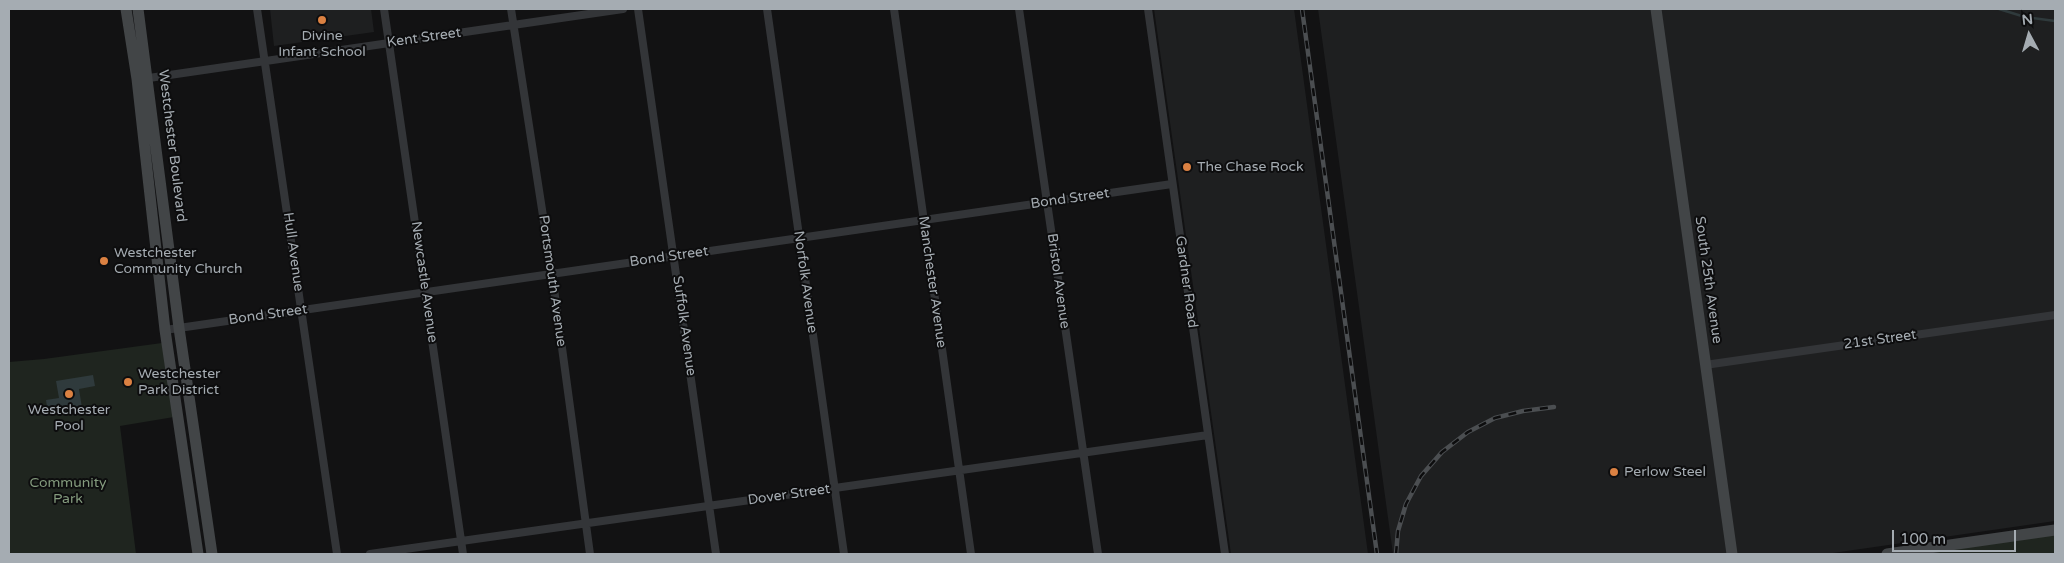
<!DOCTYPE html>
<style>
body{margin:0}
#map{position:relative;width:2064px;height:563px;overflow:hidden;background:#121213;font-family:"Varela Round",sans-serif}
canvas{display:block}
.frame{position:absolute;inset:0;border:10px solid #a5acb2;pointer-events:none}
.north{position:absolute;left:2004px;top:10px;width:50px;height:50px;-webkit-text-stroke:4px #0d0d0e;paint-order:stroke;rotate:354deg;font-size:14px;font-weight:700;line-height:20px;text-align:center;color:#a5acb2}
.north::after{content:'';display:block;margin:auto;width:18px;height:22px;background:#a5acb2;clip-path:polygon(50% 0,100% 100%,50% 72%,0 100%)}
.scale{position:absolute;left:1892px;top:530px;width:124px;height:22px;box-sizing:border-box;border:2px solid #a5acb2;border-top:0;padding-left:6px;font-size:15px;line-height:18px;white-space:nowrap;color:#a5acb2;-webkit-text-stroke:4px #0d0d0e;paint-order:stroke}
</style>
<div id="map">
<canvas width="2064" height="563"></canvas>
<div class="frame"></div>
<div class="north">N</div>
<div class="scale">100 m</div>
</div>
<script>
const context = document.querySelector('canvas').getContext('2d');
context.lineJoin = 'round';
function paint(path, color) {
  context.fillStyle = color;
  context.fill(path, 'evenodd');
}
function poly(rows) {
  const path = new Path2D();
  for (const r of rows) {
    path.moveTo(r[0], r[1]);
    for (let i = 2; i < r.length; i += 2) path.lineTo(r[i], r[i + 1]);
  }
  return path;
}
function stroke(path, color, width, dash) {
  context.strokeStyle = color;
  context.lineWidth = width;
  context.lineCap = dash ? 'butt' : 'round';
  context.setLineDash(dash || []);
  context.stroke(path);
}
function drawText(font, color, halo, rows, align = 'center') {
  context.font = font + ' "Varela Round",sans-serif';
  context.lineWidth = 4;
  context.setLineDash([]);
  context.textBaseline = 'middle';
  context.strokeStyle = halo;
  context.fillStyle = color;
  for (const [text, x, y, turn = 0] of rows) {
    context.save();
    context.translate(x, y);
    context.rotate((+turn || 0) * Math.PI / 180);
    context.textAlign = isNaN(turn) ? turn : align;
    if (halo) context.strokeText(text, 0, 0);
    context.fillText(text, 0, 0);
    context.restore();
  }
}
const built = poly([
 [270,9,371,9,374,32,274,46],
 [1154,9,1294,9,1368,554,1231,554],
 [1318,9,2055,9,2055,521,1826,554,1393,554]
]);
const green = poly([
 [162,343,174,417,120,426,136,554,9,554,9,362,44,359],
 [2055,534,2055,554,1914,554]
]);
const water = poly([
 [93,375,95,386,79,389,82,408,48,414,46,400,59,398,56,381]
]);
const stream = poly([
 [1999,9,2025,17,2055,21]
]);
const street = poly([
 [257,9,337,554],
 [384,9,463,554],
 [511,9,552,274,590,554],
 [638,9,716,554],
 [767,9,844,554],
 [894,9,971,554],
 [1019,9,1098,554],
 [1148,9,1225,554],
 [142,79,623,9],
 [165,330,1172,184],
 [1705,365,2055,315],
 [370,554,1208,435]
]);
const secondary = poly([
 [126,9,137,79,165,330,198,554],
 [138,9,179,328,212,554],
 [1656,9,1732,554],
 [1887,554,2055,530]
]);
const rail = poly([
 [1302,9,1377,554],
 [1396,554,1398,531,1406,504,1421,476,1442,452,1468,432,1495,418,1523,411,1554,407]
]);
const markers = [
 [322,20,5,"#db8142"],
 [1187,167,5,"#db8142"],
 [104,261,5,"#db8142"],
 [128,382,5,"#db8142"],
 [69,394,5,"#db8142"],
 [1614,472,5,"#db8142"]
];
const poiNames = [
 ["Divine",322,36,"center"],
 ["Infant School",322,52,"center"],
 ["The Chase Rock",1197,167],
 ["Westchester",114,253],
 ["Community Church",114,269],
 ["Westchester",138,374],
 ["Park District",138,390],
 ["Westchester",69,410,"center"],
 ["Pool",69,426,"center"],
 ["Perlow Steel",1624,472]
];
const streetNames = [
 ["Kent Street",424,38,-8],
 ["Westchester Boulevard",172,146,83],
 ["Bond Street",1070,199,-8],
 ["Hull Avenue",293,252,82],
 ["Bond Street",669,257,-8],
 ["South 25th Avenue",1708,280,82],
 ["Portsmouth Avenue",552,281,82],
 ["Bristol Avenue",1058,281,82],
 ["Newcastle Avenue",424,282,82],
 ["Norfolk Avenue",805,282,82],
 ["Manchester Avenue",932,282,82],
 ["Gardner Road",1186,282,82],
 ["Bond Street",268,315,-8],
 ["Suffolk Avenue",684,326,82],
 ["21st Street",1880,340,-8],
 ["Dover Street",789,495,-8]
];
const parkNames = [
 ["Community",68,483],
 ["Park",68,499]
];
paint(built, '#1e1f20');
paint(green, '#1f251f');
paint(water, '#2f3a3c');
stroke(stream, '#2f3a3c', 2.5);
stroke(street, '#333538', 8);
stroke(secondary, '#424547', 11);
stroke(rail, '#4b4e51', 4.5);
stroke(rail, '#0d0d0e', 2.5, [8]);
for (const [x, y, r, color] of markers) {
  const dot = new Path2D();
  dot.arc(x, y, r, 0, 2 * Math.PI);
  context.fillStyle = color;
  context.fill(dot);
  stroke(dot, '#0d0d0e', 2);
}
drawText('14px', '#a5acb2', '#0d0d0e', poiNames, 'left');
drawText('14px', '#a5acb2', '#0d0d0e', streetNames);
drawText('14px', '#849b7e', '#0d0d0e', parkNames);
</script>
